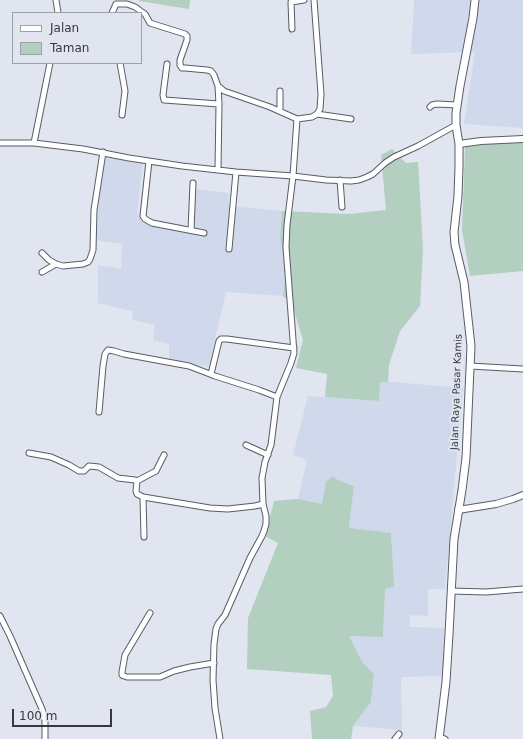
<!DOCTYPE html>
<style>
body{margin:0}
#map{position:relative;width:523px;height:739px;overflow:hidden;background:#e0e5f0;font-family:"DejaVu Sans",sans-serif}
canvas{display:block}
.legend{position:absolute;left:12px;top:12px;width:130px;height:52px;box-sizing:border-box;background:#e0e5f0;border:1px solid #9ca0a8;margin:0;padding:5px 7px;list-style:none;font-size:12px;color:#36383c}
.legend li{display:flex;align-items:center;gap:8px;height:20px}
.legend b{width:20px;border:1px solid #9ca0a8}
.scale{position:absolute;left:12px;top:709px;width:100px;height:18px;box-sizing:border-box;border:2px solid #36383c;border-top:0;padding-left:5px;font-size:12px;line-height:14px;white-space:nowrap;color:#36383c;-webkit-text-stroke:3px #e0e5f0;paint-order:stroke}
</style>
<div id="map">
<canvas width="523" height="739"></canvas>
<ul class="legend">
<li><b style="height:5px;background:#fff"></b>Jalan</li>
<li><b style="height:11px;background:#b2cfc0"></b>Taman</li>
</ul>
<div class="scale">100 m</div>
</div>
<script>
const context = document.querySelector('canvas').getContext('2d');
context.lineJoin = 'round';
function paint(path, color) {
  context.fillStyle = color;
  context.fill(path, 'evenodd');
}
function poly(rows) {
  const path = new Path2D();
  for (const r of rows) {
    path.moveTo(r[0], r[1]);
    for (let i = 2; i < r.length; i += 2) path.lineTo(r[i], r[i + 1]);
  }
  return path;
}
function stroke(path, color, width, dash) {
  context.strokeStyle = color;
  context.lineWidth = width;
  context.lineCap = dash ? 'butt' : 'round';
  context.setLineDash(dash || []);
  context.stroke(path);
}
function drawText(font, color, halo, rows, align = 'center') {
  context.font = font + ' "DejaVu Sans",sans-serif';
  context.lineWidth = 4;
  context.setLineDash([]);
  context.textBaseline = 'middle';
  context.strokeStyle = halo;
  context.fillStyle = color;
  for (const [text, x, y, turn = 0] of rows) {
    context.save();
    context.translate(x, y);
    context.rotate((+turn || 0) * Math.PI / 180);
    context.textAlign = isNaN(turn) ? turn : align;
    if (halo) context.strokeText(text, 0, 0);
    context.fillText(text, 0, 0);
    context.restore();
  }
}
const built = poly([
 [414,0,523,0,523,128,464,124,475,52,411,54],
 [100,153,143,161,137,215,189,227,191,189,229,193,229,206,282,211,280,238,286,270,283,296,226,292,209,366,169,363,169,344,153,340,155,325,133,320,132,311,98,303,98,265,121,269,122,244,97,240],
 [380,381,463,388,445,589,428,589,428,616,410,615,410,627,444,628,443,676,401,677,402,730,353,726,371,702,374,674,362,662,348,636,383,637,385,589,394,587,349,528,354,486,338,480,333,476,326,482,322,504,298,499,307,460,293,455,308,396,379,401]
]);
const green = poly([
 [139,0,190,0,189,9,139,1],
 [511,141,523,142,523,271,470,276,462,230,465,147],
 [392,149,406,163,418,162,423,249,420,306,400,331,389,365,388,382,380,382,379,401,325,397,327,374,296,368,303,340,292,304,283,296,286,270,280,238,282,211,349,214,386,210,381,155],
 [333,476,338,480,354,486,349,528,391,533,394,587,385,589,383,637,349,636,362,662,374,674,371,702,353,726,351,739,312,739,310,711,326,707,333,696,331,675,247,669,248,618,278,543,265,536,274,501,298,499,322,504,326,482]
]);
const minor = poly([
 [56,0,58,13],
 [112,13,116,4,127,4,135,7,145,14,150,23,185,34,187,36,187,40,180,60,180,65,182,68,185,68,207,70,211,71,214,75,218,86,219,104],
 [292,29,291,2,304,0],
 [120,63,125,91,122,115],
 [167,64,163,95,164,100,219,104,218,170],
 [218,86,224,91,270,107,297,119],
 [430,107,432,105,437,104,457,105],
 [280,111,280,91],
 [317,114,351,119],
 [0,143,34,143,83,149,129,158,182,166,236,172,293,176,326,180,351,181,359,180,367,177,373,174,385,163,394,157,418,146,456,125],
 [34,143,50,63],
 [149,161,143,216,145,219,152,223,204,233],
 [340,180,342,207],
 [191,230,193,183],
 [229,249,236,172],
 [42,253,49,260,56,264,63,266,83,264,88,262,90,259,93,250,94,210,103,152],
 [42,272,56,264],
 [470,366,523,369],
 [211,374,219,341,221,339,227,339,294,348],
 [99,412,103,366,105,354,108,350,114,351,124,354,189,366,215,376,259,390,277,397],
 [246,445,268,455],
 [29,453,51,457,69,465,79,471,84,471,89,466,99,467,118,478,135,480,137,481,136,491,137,494,143,497,210,508,228,509,255,506,263,504],
 [137,481,156,471,164,455],
 [143,497,144,537],
 [451,591,486,592,523,589],
 [150,613,125,655,122,672,122,675,124,676,127,677,160,677,174,671,190,667,214,663],
 [0,616,10,636,42,709,45,720,45,739],
 [439,737,445,739],
 [220,739,215,708,213,680,214,644,216,629,218,624,225,615,250,558,262,536,264,531,266,524,266,516,263,504,262,478,265,462,271,445,277,397,291,363,294,353,286,247,287,225,293,176,297,119,312,117,317,114,320,109,321,94,314,0],
 [395,739,399,734]
]);
const tertiary = poly([
 [459,144,481,141,523,139],
 [458,510,496,504,513,499,523,495]
]);
const secondary = poly([
 [439,739,446,682,449,634,454,539,462,490,466,458,471,346,464,282,455,245,454,232,458,196,459,167,459,144,456,125,456,113,460,86,473,18,475,0]
]);
const streetNames = [
 ["Jalan Raya Pasar Kamis",457,392,-88]
];
paint(built, '#d0d8eb');
paint(green, '#b2cfc0');
stroke(minor, '#585c66', 7);
stroke(tertiary, '#585c66', 8);
stroke(secondary, '#585c66', 9);
stroke(minor, '#fff', 5);
stroke(tertiary, '#fff', 6);
stroke(secondary, '#fff', 7);
drawText('10px', '#36383c', '#e0e5f0', streetNames);
</script>
